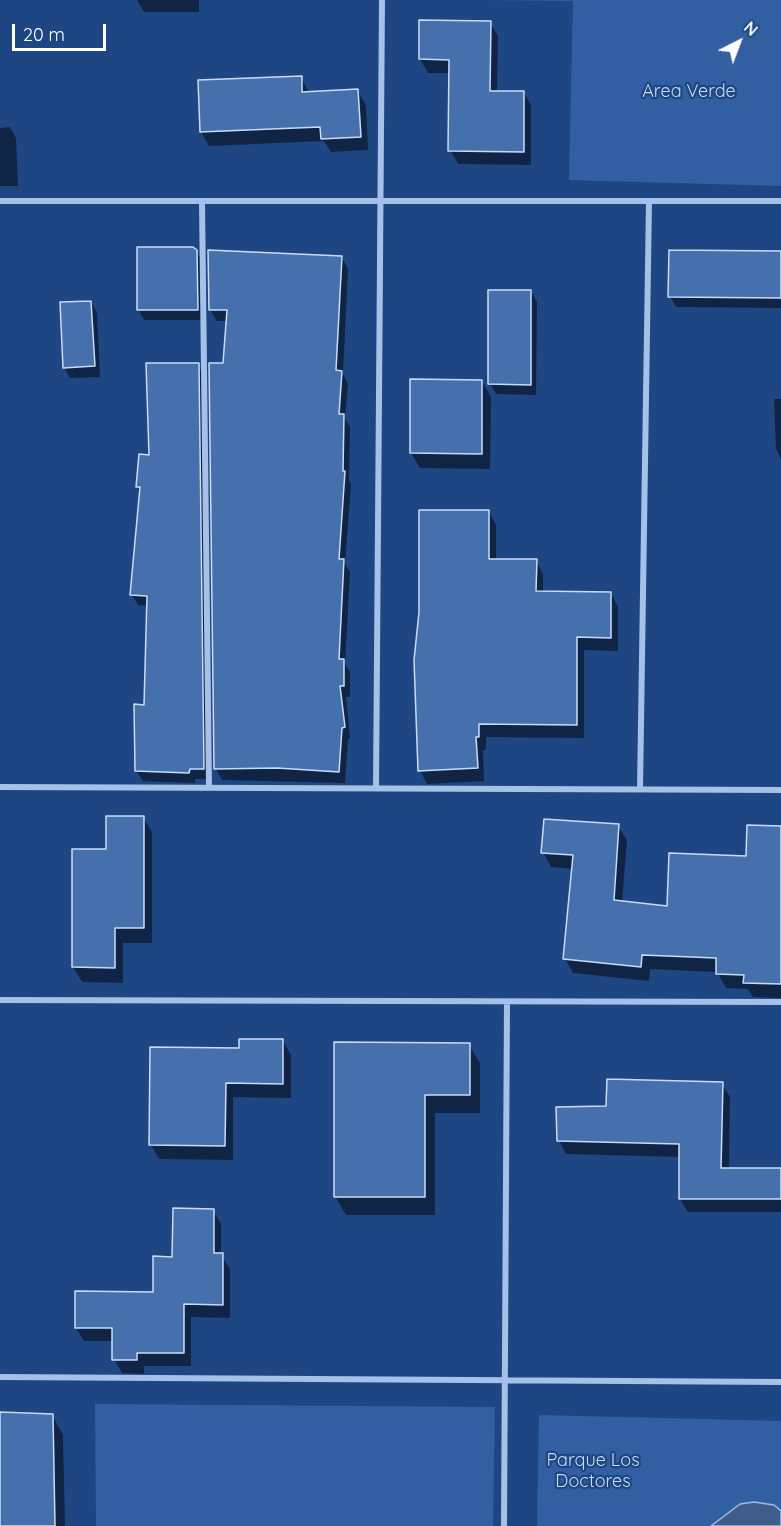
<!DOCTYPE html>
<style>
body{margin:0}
#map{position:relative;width:781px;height:1526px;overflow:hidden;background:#1e4683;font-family:Quicksand,sans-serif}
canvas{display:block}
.north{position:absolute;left:709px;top:12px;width:60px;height:60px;-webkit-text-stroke:4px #1e4683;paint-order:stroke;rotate:42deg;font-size:16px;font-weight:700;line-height:24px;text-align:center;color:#fff}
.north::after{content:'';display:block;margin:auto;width:21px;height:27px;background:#fff;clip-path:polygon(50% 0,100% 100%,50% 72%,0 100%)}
.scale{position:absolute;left:12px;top:24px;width:94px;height:27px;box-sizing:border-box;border:3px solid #fff;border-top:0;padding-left:8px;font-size:18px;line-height:21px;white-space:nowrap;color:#fff;-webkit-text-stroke:4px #1e4683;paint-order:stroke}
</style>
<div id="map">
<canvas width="781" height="1526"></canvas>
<div class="north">N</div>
<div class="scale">20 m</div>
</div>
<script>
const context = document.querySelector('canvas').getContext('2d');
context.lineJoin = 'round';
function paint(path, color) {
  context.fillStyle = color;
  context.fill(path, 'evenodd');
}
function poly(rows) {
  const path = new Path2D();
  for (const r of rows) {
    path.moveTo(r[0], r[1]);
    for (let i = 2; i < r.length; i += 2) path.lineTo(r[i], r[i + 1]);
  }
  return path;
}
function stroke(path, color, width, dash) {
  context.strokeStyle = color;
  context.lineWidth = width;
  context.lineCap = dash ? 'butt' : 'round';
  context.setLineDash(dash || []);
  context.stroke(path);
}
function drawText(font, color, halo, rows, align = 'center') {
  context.font = font + ' Quicksand,sans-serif';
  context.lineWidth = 4.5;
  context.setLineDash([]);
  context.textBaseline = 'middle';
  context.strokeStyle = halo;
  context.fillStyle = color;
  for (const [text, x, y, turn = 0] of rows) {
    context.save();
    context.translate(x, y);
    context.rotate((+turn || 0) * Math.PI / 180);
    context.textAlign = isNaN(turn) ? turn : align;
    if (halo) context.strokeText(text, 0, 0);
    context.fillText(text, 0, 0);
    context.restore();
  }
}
const green = poly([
 [483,0,781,0,781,186,569,180,573,1],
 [95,1404,495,1407,493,1526,96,1526],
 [539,1415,781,1421,781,1526,537,1526]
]);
const water = poly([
 [754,1502,774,1505,781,1511,781,1526,711,1526,740,1504,754,1502]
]);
const shadow = poly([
 [137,0,199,0,199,12,144,12],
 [490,23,498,36,497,92,524,92,531,106,531,165,458,164,450,150,450,73,428,73,420,59],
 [301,77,309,93,357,90,366,105,368,150,331,152,324,141,209,146,201,132],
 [10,127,16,138,18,186,0,186,0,128],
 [196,251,203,262,203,320,144,320,138,309],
 [781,252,781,308,676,307,670,296],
 [342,257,348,269,343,374,348,384,345,419,350,427,349,480,351,484,345,564,350,572,345,664,350,672,350,697,346,697,350,738,348,739,345,783,222,780,216,769,228,321,217,321,210,310],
 [531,291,537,302,536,395,496,394,490,384],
 [91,302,97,313,100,377,70,378,64,367],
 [198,365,204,375,209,779,195,779,195,783,143,781,136,771,146,706,148,606,138,605,132,595,141,493,137,487],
 [482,381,491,397,490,469,420,468,411,453],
 [774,399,781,399,781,459,776,449],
 [489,512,496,525,496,560,536,561,543,574,543,593,611,593,618,607,618,651,584,650,584,738,486,737,486,750,483,750,484,781,427,784,420,770],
 [143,817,152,832,152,943,123,943,123,983,82,982,73,967,108,850],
 [618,826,627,840,622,903,668,907,748,857,781,827,781,998,753,997,748,989,726,988,717,972,650,969,649,981,573,973,565,959,573,869,551,867,543,852],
 [283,1041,291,1055,291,1098,233,1097,233,1160,159,1159,151,1145,151,1049,241,1049],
 [469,1045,480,1063,480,1113,435,1113,435,1215,346,1215,335,1196],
 [722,1084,730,1097,729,1169,781,1169,781,1212,688,1212,680,1199,681,1157,566,1154,559,1140],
 [213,1210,221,1224,221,1255,230,1269,230,1318,191,1317,191,1366,144,1366,144,1374,122,1373,114,1359,114,1341,84,1341,76,1328,154,1293,174,1258],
 [0,1413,52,1415,63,1435,65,1526,0,1526]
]);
const building = poly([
 [419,20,491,21,490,91,524,91,524,152,448,151,449,60,419,59,419,20],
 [302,76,302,92,358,89,361,137,321,139,320,127,200,132,198,80,302,76],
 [137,247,193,247,197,250,198,310,137,310,137,247],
 [208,250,342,256,336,370,342,371,339,414,344,414,343,471,345,471,339,559,344,559,339,659,344,659,344,686,340,686,345,727,342,728,339,772,277,768,214,769,209,363,223,363,227,310,209,310,208,250],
 [669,250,781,251,781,298,668,297,669,250],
 [488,290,531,290,531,385,488,384,488,290],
 [91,301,95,366,63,368,60,302,91,301],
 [146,363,199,363,204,769,190,769,189,773,135,771,134,704,144,705,147,596,130,595,140,487,136,487,139,454,149,455,146,363],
 [410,379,482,380,482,454,410,453,410,379],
 [419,510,489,510,489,559,537,559,536,591,611,592,611,638,577,637,577,725,479,724,479,737,476,737,478,768,418,771,414,660,419,612,419,510],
 [106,816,144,816,144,928,115,928,115,968,72,967,72,849,106,849,106,816],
 [544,819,619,824,614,900,667,906,669,853,746,856,747,825,781,826,781,984,743,983,744,975,716,974,716,958,642,955,641,967,563,959,573,855,541,853,544,819],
 [239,1039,283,1039,283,1084,226,1083,225,1146,149,1145,150,1047,239,1048,239,1039],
 [334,1042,470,1043,470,1095,425,1095,425,1197,334,1197,334,1042],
 [607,1079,723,1082,721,1168,781,1168,781,1199,679,1199,679,1144,557,1141,556,1107,606,1106,607,1079],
 [173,1208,214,1209,214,1253,223,1253,223,1305,184,1304,184,1353,137,1353,137,1360,112,1360,112,1328,75,1328,75,1291,153,1292,153,1256,172,1257,173,1208],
 [0,1412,53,1414,55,1526,0,1526,0,1412]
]);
const street = poly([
 [0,201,781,201],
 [202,202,209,787],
 [0,787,781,790],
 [376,788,382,0],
 [640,789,649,201],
 [0,1000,781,1002],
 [0,1377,781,1382],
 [504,1526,507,1002]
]);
const parkNames = [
 ["Area Verde",689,92],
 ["Parque Los",593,1461],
 ["Doctores",593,1482]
];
paint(green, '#325fa1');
paint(water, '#405d8a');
stroke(water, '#98bbeb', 1.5);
paint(shadow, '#0007');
paint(building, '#4670ac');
stroke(building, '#c9dcf7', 1.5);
stroke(street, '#a5c1e9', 6);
drawText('18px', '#c9dcf7', '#1e4683', parkNames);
</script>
